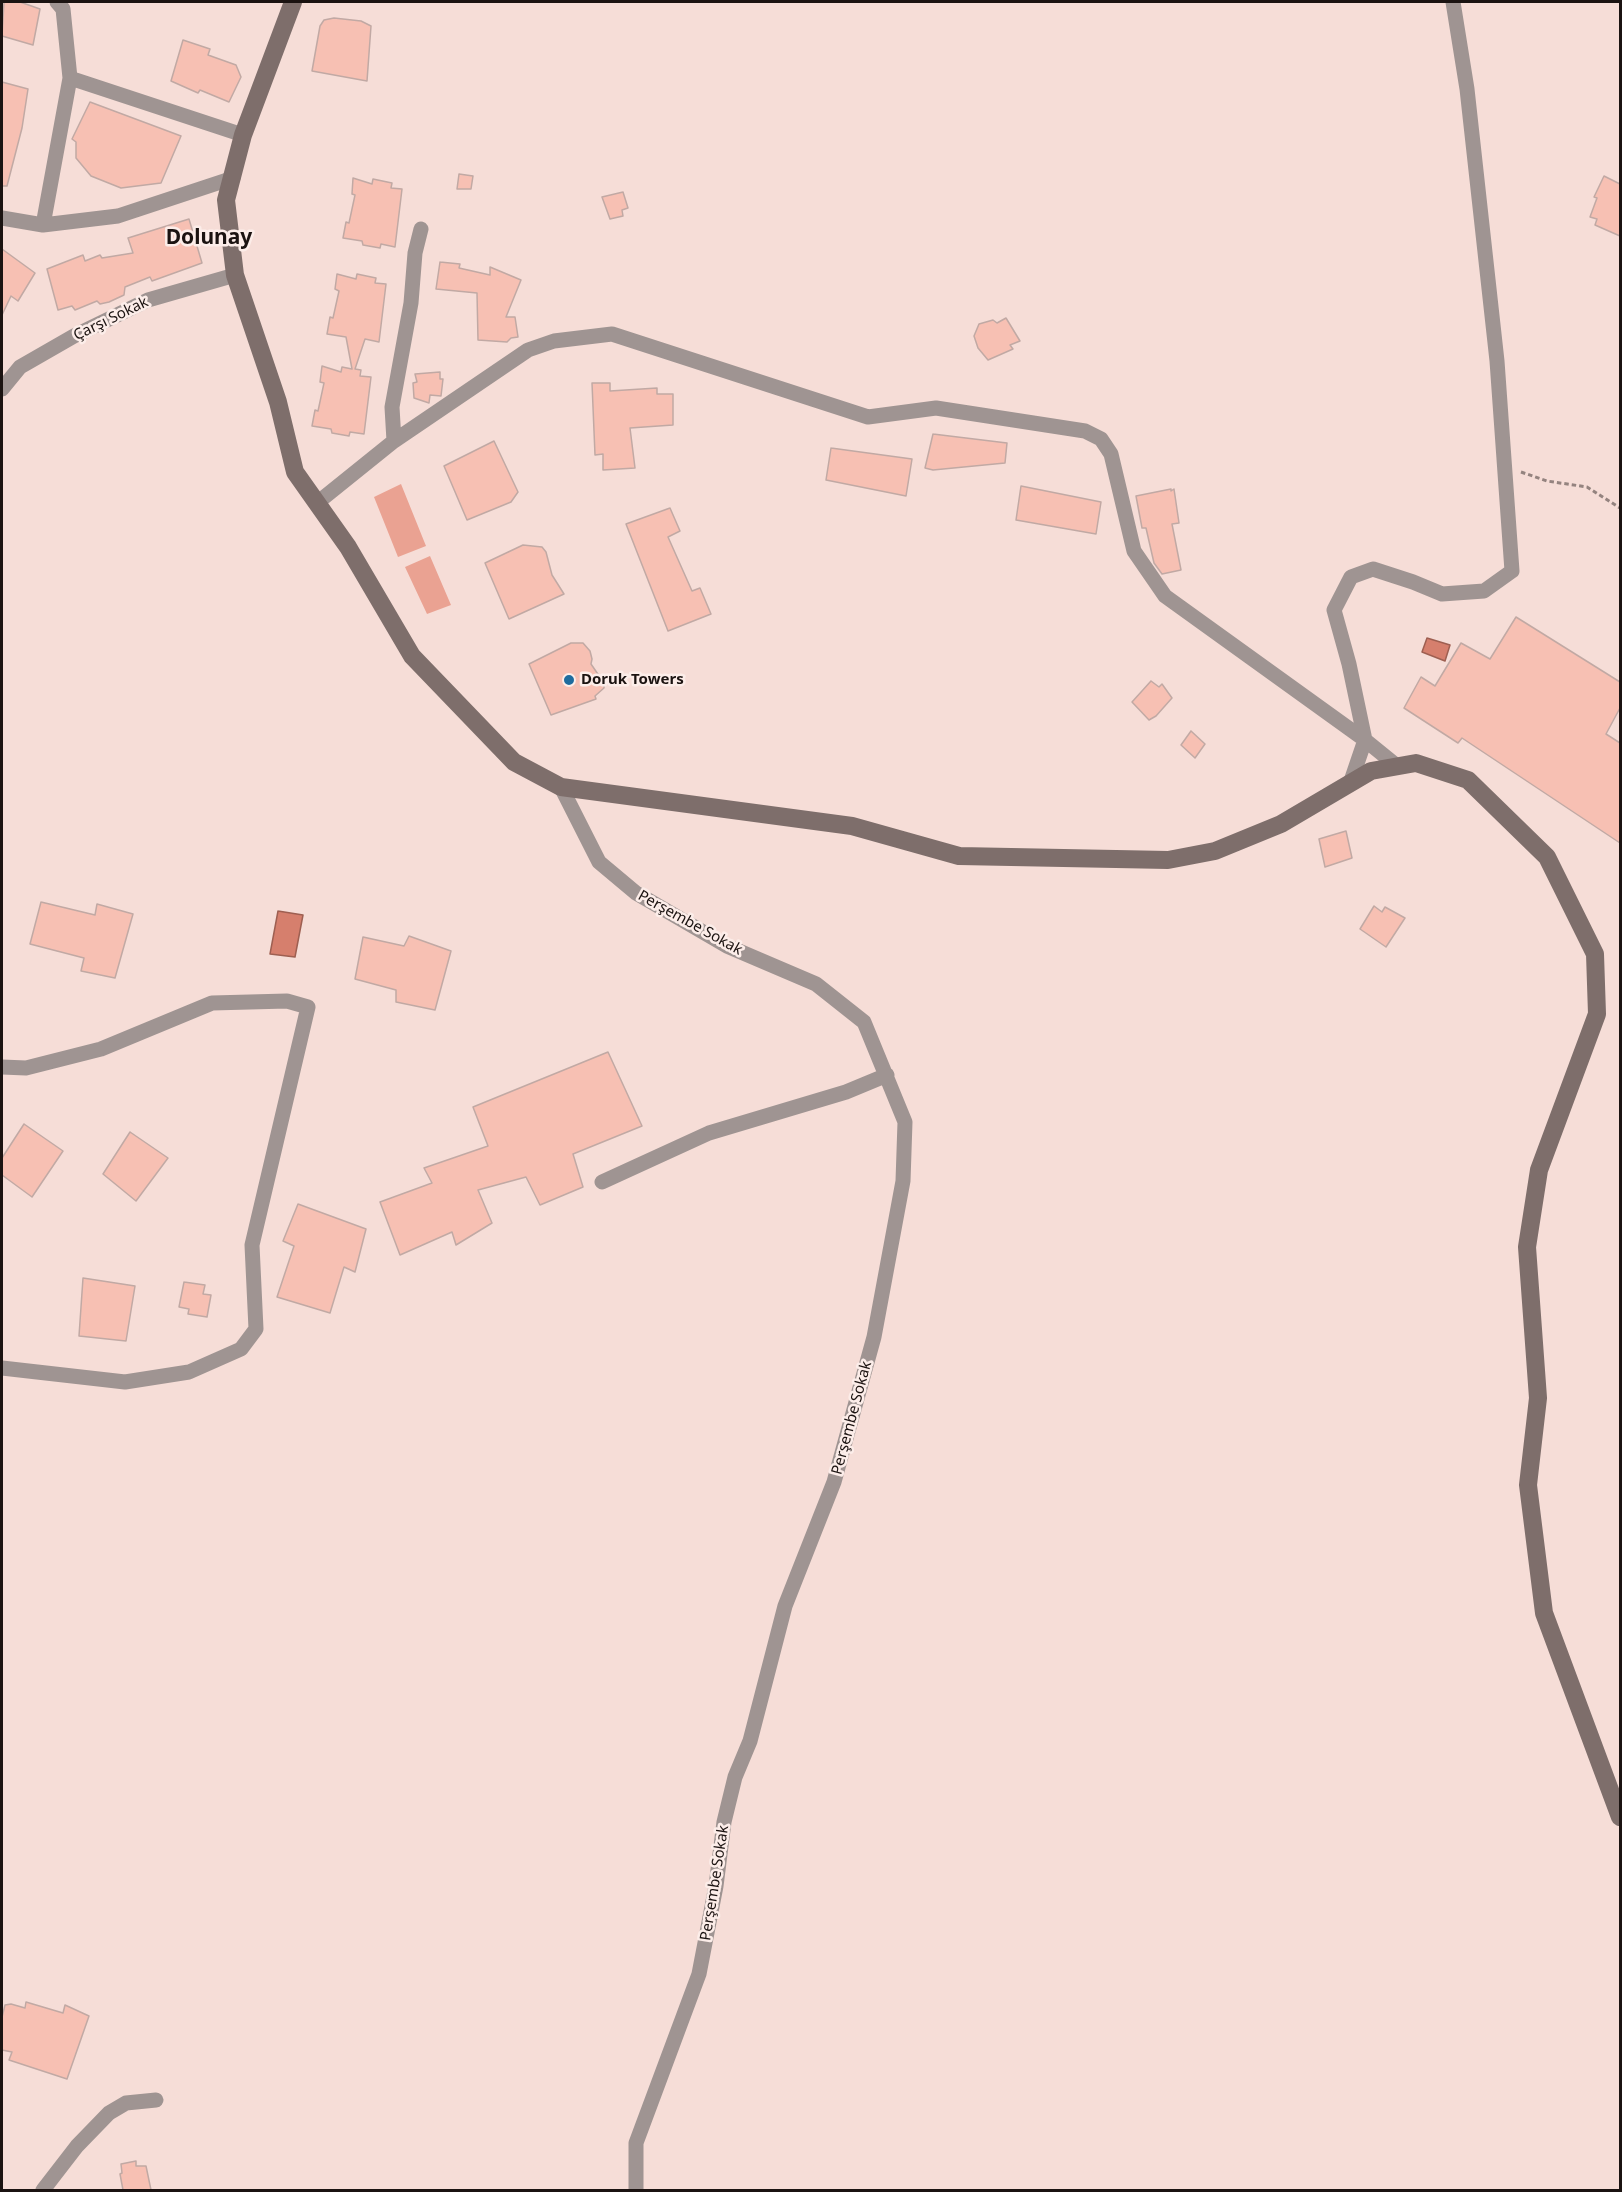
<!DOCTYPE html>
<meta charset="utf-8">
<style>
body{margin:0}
#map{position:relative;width:1622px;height:2192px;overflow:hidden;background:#f6ddd7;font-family:"Noto Sans",sans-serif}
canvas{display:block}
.frame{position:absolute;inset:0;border:3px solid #1b1311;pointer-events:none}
</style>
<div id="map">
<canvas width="1622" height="2192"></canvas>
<div class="frame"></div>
</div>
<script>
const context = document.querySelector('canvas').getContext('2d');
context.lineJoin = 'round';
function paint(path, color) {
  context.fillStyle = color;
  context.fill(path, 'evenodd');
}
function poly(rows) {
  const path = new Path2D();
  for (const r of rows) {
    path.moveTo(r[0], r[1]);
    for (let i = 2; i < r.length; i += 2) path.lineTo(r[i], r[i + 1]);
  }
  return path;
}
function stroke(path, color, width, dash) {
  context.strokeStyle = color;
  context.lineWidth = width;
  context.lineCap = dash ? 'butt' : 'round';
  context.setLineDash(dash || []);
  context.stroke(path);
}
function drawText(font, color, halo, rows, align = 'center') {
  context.font = font + ' "Noto Sans",sans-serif';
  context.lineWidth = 5;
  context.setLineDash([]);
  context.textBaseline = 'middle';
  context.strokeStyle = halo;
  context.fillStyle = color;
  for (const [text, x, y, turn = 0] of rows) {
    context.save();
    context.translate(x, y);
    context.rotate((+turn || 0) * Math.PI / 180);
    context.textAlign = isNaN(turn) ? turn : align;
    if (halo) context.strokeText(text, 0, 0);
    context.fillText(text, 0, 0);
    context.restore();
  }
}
const green = poly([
 [401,484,426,546,398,557,374,497],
 [430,556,451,605,427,614,405,567]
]);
const water = poly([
 [1427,638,1450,645,1445,661,1422,652,1427,638],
 [278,911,303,915,295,957,270,954,278,911]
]);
const building = poly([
 [4,2,20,2,40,9,33,45,2,36,4,2],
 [334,18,361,21,371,26,367,81,312,71,320,26,324,20,334,18],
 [183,40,210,49,208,55,236,65,241,77,229,102,200,90,198,93,171,81,183,40],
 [2,82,28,89,22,128,7,186,2,186,2,82],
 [90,102,181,136,161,183,121,188,91,176,76,158,76,142,72,139,90,102],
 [459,174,473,176,471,189,457,189,459,174],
 [1604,176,1620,184,1620,236,1595,225,1597,219,1590,217,1597,198,1594,197,1604,176],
 [353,178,372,184,373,179,392,183,391,188,402,189,395,247,381,244,380,248,363,245,362,241,343,238,346,222,349,223,355,195,352,194,353,178],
 [623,192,628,208,622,210,623,216,610,219,602,197,623,192],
 [189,219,202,263,152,281,150,277,125,287,124,295,109,302,100,304,97,301,75,310,72,306,58,310,47,269,83,255,85,261,100,255,102,258,133,253,128,238,189,219],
 [2,249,35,273,18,301,11,296,2,315,2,249],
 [440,262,460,264,459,268,490,275,490,267,521,280,506,317,515,317,518,337,511,338,507,342,478,340,477,293,436,289,440,262],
 [337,274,356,279,357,274,376,278,375,283,386,284,379,342,365,339,355,369,361,370,360,376,371,377,364,434,350,432,349,436,332,433,331,429,312,426,315,410,318,411,324,383,320,382,322,366,341,372,342,367,352,369,346,337,327,334,330,317,333,318,339,291,335,289,337,274],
 [1006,318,1020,341,1010,345,1013,349,988,360,978,348,974,336,979,324,993,320,997,323,1006,318],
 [440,372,440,379,443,379,441,396,430,395,429,403,414,398,413,383,417,382,415,374,440,372],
 [592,383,610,383,610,391,657,388,657,394,673,394,673,425,630,428,635,468,603,470,603,454,595,455,592,383],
 [933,434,1007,443,1005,463,933,470,925,468,933,434],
 [494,441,518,492,511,502,467,520,444,466,494,441],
 [831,448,912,459,906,496,826,480,831,448],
 [1021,486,1101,502,1096,534,1016,520,1021,486],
 [1171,489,1171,491,1174,489,1179,523,1172,524,1181,570,1162,574,1154,563,1146,528,1142,528,1136,496,1171,489],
 [670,508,680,531,668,537,692,591,700,588,711,614,668,631,626,524,670,508],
 [523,545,542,547,546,552,552,575,564,594,509,619,485,563,523,545],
 [1516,617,1620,682,1620,708,1606,734,1620,743,1620,843,1462,738,1458,743,1404,708,1421,677,1435,686,1461,643,1490,659,1516,617],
 [571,643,583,643,590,651,592,659,591,664,604,683,604,688,595,696,596,699,551,715,529,664,571,643],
 [1151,681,1159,687,1162,684,1172,698,1156,716,1149,720,1132,702,1151,681],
 [1191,731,1205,744,1195,758,1181,745,1191,731],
 [1346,831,1352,858,1325,867,1319,839,1346,831],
 [41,902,95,915,97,904,133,914,115,978,81,971,84,958,30,944,41,902],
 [1374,906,1382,912,1385,907,1405,918,1386,947,1360,929,1374,906],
 [409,936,451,951,435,1010,396,1002,396,990,355,979,363,937,404,946,409,936],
 [608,1052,642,1126,573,1154,583,1187,540,1205,526,1177,478,1190,492,1223,456,1245,452,1232,400,1255,380,1202,432,1183,424,1168,488,1146,473,1107,608,1052],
 [24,1124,63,1151,32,1197,2,1175,2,1158,24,1124],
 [130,1132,168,1158,136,1201,103,1174,130,1132],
 [298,1204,366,1229,355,1272,344,1267,330,1313,277,1297,294,1246,283,1241,298,1204],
 [83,1278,135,1286,126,1341,79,1336,83,1278],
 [184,1282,205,1285,203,1294,211,1295,207,1317,188,1314,189,1309,179,1307,184,1282],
 [26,2002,63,2013,65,2005,89,2016,67,2079,9,2060,12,2052,2,2050,2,2017,5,2005,11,2004,25,2008,26,2002],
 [136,2161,136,2166,146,2166,151,2190,123,2190,120,2174,122,2173,121,2164,136,2161]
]);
const path = poly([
 [1521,472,1547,481,1587,487,1620,508]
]);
const street = poly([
 [70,78,243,135],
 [2,218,43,225,118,216,233,178],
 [43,225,70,78,63,9,57,2],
 [2,389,20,367,74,336,148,300,235,275],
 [394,441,392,407,411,303,415,253,421,229],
 [317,503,394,441,528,350,554,341,612,334,868,417,936,408,1085,431,1101,439,1111,454,1134,551,1165,596,1365,740,1397,766],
 [1350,784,1365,740,1349,664,1334,610,1351,577,1373,569,1413,582,1442,594,1484,591,1512,571,1497,361,1467,89,1453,2],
 [561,787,599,862,636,893,727,946,816,984,864,1022,905,1122,903,1181,874,1337,834,1482,785,1606,750,1741,735,1777,724,1822,716,1886,699,1974,636,2143,636,2190],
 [2,1067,26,1068,101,1049,212,1003,287,1001,308,1007,252,1245,256,1329,241,1349,189,1372,125,1382,2,1368],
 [602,1182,709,1133,846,1092,887,1075],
 [43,2190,77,2146,109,2113,126,2103,156,2100]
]);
const secondary = poly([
 [293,2,243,135,226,200,235,275,278,402,295,472,348,547,412,656,514,762,561,787,852,826,959,856,1168,860,1215,851,1281,824,1371,771,1416,763,1468,780,1547,857,1595,954,1597,1014,1539,1170,1527,1247,1538,1398,1528,1485,1544,1613,1620,1817]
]);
const markers = [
 [569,680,6,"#1f6c9e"]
];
const streetNames = [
 ["Çarşı Sokak",111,319,-26],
 ["Perşembe Sokak",690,923,29],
 ["Perşembe Sokak",852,1418,-75],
 ["Perşembe Sokak",715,1883,-81]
];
const poiNames = [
 ["Doruk Towers",581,680]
];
const districtNames = [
 ["Dolunay",209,238]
];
paint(green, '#eaa292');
paint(water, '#d67f6d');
stroke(water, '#9e5f51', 1.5);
paint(building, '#f7c0b3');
stroke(building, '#c1a9a4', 1.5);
stroke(path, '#94837f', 3, [4.5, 3]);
stroke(street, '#9f9492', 15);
stroke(secondary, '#7e6e6b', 18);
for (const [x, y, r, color] of markers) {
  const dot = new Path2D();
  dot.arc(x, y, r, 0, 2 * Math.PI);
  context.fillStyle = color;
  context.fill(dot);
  stroke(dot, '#fcede9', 2);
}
drawText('15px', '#1b1311', '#fcede9', streetNames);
drawText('bold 15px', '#1b1311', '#fcede9', poiNames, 'left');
drawText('bold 21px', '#1b1311', '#fcede9', districtNames);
</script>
